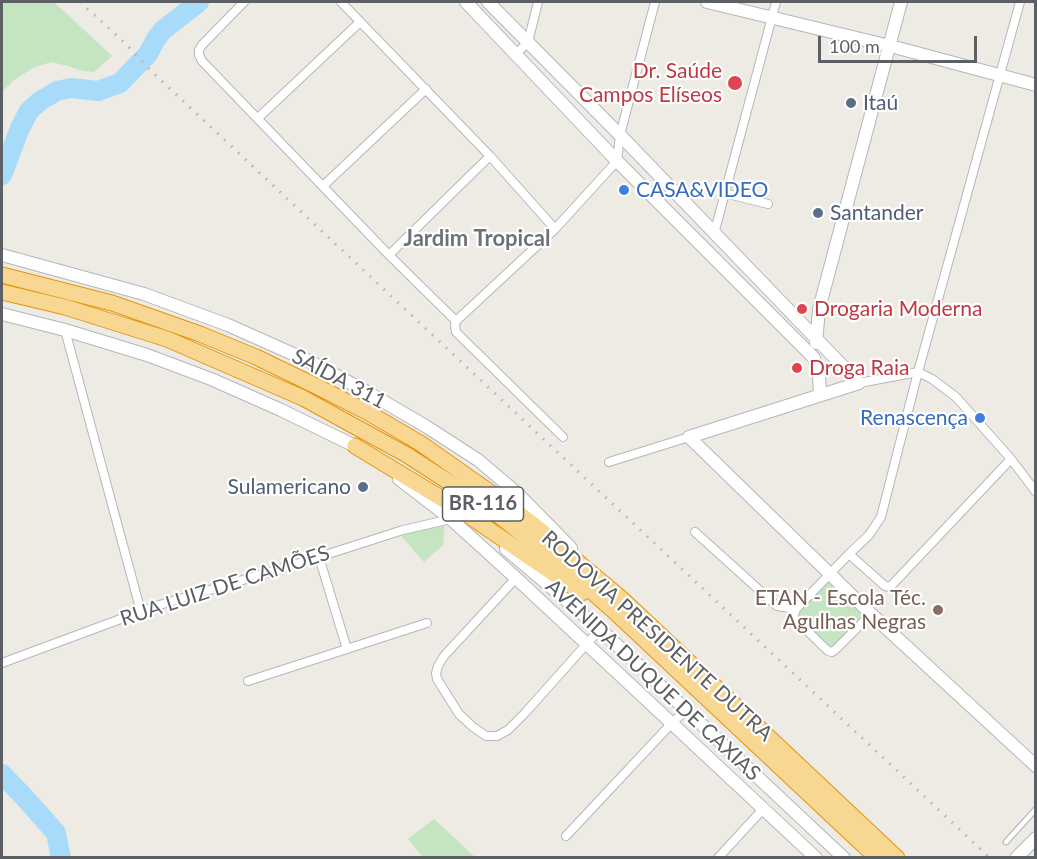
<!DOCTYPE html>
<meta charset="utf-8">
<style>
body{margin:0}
#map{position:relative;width:1037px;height:859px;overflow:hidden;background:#eeebe4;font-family:Lato,sans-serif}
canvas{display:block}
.frame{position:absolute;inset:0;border:3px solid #5c6064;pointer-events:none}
.scale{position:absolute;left:818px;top:36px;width:159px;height:27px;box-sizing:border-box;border:3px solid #5c6064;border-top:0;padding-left:8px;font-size:18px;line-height:21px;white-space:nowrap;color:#5c6064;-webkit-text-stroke:4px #fff;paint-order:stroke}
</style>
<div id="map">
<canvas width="1037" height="859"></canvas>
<div class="frame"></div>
<div class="scale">100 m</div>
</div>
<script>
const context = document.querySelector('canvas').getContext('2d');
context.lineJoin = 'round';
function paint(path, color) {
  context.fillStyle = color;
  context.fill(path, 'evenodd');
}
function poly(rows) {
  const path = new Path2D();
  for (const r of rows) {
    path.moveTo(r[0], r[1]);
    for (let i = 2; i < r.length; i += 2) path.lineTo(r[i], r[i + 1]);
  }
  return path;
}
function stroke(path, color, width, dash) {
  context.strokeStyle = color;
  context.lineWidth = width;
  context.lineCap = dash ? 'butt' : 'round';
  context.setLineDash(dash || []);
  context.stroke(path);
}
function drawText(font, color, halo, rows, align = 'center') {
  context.font = font + ' Lato,sans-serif';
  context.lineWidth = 4.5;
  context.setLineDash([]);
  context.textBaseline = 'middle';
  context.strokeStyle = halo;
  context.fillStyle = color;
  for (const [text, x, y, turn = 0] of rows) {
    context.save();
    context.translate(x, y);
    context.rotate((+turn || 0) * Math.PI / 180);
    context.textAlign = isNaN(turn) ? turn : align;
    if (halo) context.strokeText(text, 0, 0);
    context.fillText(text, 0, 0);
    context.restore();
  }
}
const green = poly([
 [2,2,54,2,112,56,94,72,82,71,68,66,51,62,33,68,14,80,4,90,2,96],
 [445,522,443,545,424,562,401,536],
 [830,578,865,614,831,650,795,616],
 [434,819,475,857,423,857,408,839]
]);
const river = poly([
 [2,175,20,128,29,111,40,101,57,91,71,88,98,91,120,83,148,54,156,39,163,30,199,2],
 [2,774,25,798,56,833,61,858]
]);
const lane = poly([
 [1006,842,1036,809]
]);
const street = poly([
 [244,2,202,45,199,50,199,55,202,61,389,255,456,321],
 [341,2,490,156,555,229],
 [516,54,528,42,538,2],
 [258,118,360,22],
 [323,186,426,89],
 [724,193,768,204],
 [714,234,776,2],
 [389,255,490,156],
 [65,330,141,612],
 [918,372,932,379,956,397,1011,459,1036,492],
 [859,383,918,372],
 [563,437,456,332,455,325,456,321,555,229,617,161,620,135,655,2],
 [609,462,689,437],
 [695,532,777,606,796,609],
 [849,554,885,586,890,587,1011,459],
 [319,557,347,649],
 [516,578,444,656,438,666,436,673,437,679,459,714,473,727,486,736,497,736,508,730,525,713,600,629],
 [871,614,835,650,832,652,828,651,795,619,793,617,796,609,849,554,869,535,881,517,918,372,1020,2],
 [2,663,153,607,319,557,403,530,451,519],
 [248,681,427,623],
 [566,836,672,723,686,710],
 [718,858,764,808]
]);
const secondary = poly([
 [466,2,617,161,814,358,819,376,820,395],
 [488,2,620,135,859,383,689,437,871,614,1036,766],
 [707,2,898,48,1036,85],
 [2,255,144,294,228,325,311,362,369,393,427,427,478,460,517,493,571,548],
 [2,314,65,330,147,355,211,379,281,410,355,446,362,451],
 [816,343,819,309,901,2],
 [399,479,451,519,516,578,816,858],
 [506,549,600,629,844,858],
 [1016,858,1036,838]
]);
const highway = poly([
 [2,275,112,303,200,334,256,357,316,386,367,412,420,443,501,500,534,525,622,599,897,858],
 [2,292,65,307,167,339,303,398,407,455,489,508,556,560,617,614,877,858],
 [355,446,459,509,582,593]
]);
const rail = poly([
 [80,2,126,44,151,71,990,858]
]);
const markers = [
 [735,83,8,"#e0444e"],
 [851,103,6,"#5c6f8a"],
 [624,190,6,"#3f7fe0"],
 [818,213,6,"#5c6f8a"],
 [802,309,6,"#e0444e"],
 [797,368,6,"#e0444e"],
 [980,418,6,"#3f7fe0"],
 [363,487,6,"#5c6f8a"],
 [938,610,6,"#8d6e63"]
];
const shields = [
 [483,504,81]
];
const shieldNames = [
 ["BR-116",483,504]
];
const healthNames = [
 ["Dr. Saúde",722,71,"right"],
 ["Campos Elíseos",722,95,"right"],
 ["Drogaria Moderna",814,309],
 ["Droga Raia",809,368]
];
const serviceNames = [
 ["Itaú",863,103],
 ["Santander",830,213],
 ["Sulamericano",351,487,"right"]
];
const shopNames = [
 ["CASA&VIDEO",636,190],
 ["Renascença",968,418,"right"]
];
const streetNames = [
 ["SAÍDA 311",339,379,28],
 ["RUA LUIZ DE CAMÕES",225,586,-18],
 ["RODOVIA PRESIDENTE DUTRA",657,636,42],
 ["AVENIDA DUQUE DE CAXIAS",653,680,43]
];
const educationNames = [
 ["ETAN - Escola Téc.",926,598],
 ["Agulhas Negras",926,622]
];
const neighbourhoodNames = [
 ["Jardim Tropical",477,239]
];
paint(green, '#c4e4c2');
stroke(river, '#a8dbfa', 20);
stroke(lane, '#b4b7ba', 7);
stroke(street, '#b4b7ba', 10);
stroke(secondary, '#b3b7bb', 14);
stroke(highway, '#e4940e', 17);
stroke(lane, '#fff', 4.5);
stroke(street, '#fff', 8);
stroke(secondary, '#fff', 12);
stroke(highway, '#f7d792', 15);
stroke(rail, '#b2b3b4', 3, [1.5, 8]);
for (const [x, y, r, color] of markers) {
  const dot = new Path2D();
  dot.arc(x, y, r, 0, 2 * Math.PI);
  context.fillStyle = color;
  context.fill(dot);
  stroke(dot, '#fff', 2);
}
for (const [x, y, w] of shields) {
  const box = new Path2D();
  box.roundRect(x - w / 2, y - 17, w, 34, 4.5);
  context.fillStyle = '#fff';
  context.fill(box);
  stroke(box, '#5c6064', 1.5);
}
drawText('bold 20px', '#5c6064', null, shieldNames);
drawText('21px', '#be3a42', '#fff', healthNames, 'left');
drawText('21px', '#4e5e75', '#fff', serviceNames, 'left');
drawText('21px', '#366cbe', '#fff', shopNames, 'left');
drawText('21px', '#5c6064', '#fff', streetNames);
drawText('21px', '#785e54', '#fff', educationNames, 'right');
drawText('bold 22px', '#6d7276', '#fff', neighbourhoodNames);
</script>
